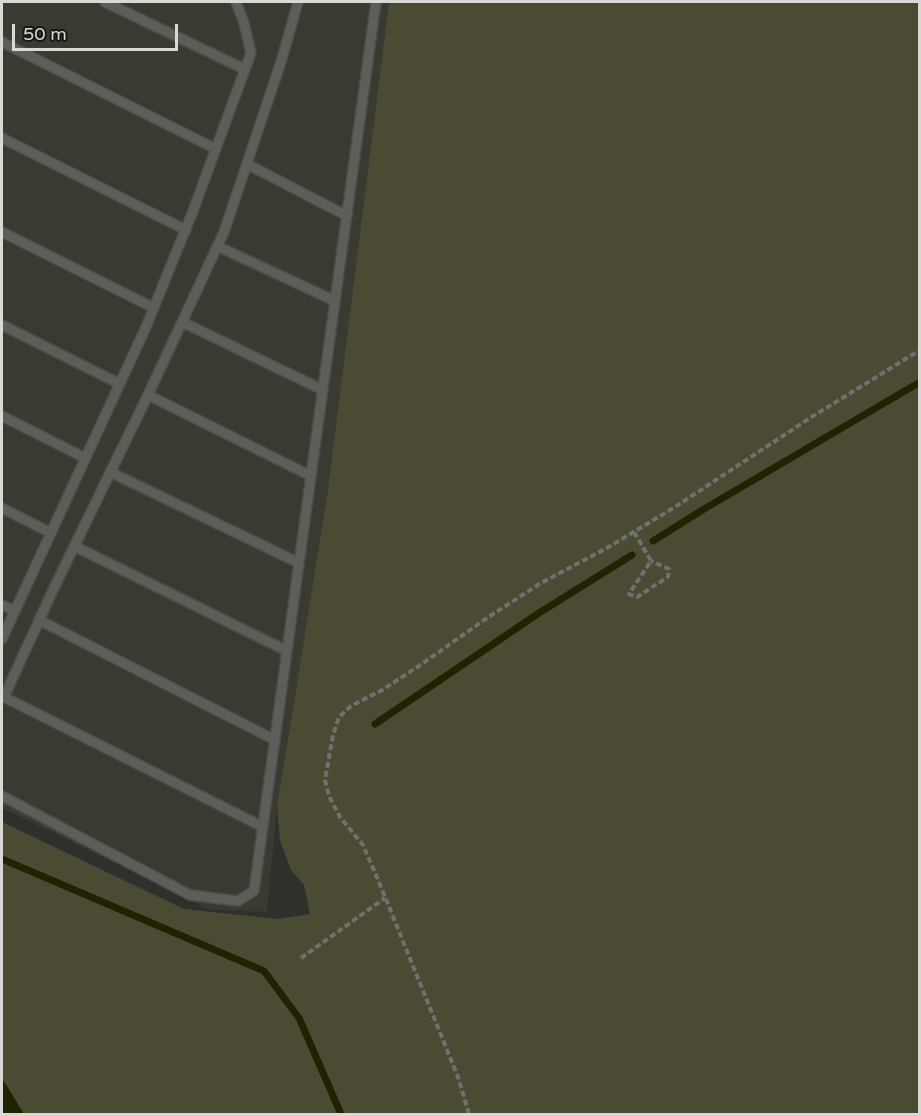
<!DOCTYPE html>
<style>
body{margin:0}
#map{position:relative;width:921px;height:1116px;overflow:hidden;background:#2f2f2b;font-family:"Varela Round",sans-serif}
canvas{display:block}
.frame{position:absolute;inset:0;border:3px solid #d8d8d6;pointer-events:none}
.scale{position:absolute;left:12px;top:24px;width:166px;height:27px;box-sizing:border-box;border:3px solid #d8d8d6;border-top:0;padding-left:8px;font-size:18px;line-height:21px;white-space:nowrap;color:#d8d8d6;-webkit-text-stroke:4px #171715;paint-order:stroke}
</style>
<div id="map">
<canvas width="921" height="1116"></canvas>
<div class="frame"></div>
<div class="scale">50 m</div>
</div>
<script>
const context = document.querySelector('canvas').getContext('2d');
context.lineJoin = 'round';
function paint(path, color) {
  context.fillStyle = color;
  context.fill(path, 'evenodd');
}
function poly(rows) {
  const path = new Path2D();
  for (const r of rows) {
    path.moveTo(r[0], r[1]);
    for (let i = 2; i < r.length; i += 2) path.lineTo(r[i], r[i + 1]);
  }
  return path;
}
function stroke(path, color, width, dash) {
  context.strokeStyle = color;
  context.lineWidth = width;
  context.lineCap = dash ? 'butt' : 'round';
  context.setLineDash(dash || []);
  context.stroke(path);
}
const built = poly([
 [2,2,389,2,327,496,277,807,267,912,211,910,2,808]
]);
const green = poly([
 [389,2,919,2,919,1114,2,1114,2,822,184,909,278,919,310,914,304,885,291,870,280,840,277,807,327,496]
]);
const water = poly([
 [2,1078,24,1114,2,1114]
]);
const stream = poly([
 [653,541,704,509,920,382],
 [375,724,539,613,632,555],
 [2,859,264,971,299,1018,341,1114]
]);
const path = poly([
 [634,532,651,561,629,594,637,597,668,577,669,569,651,561],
 [301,958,385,898],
 [469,1114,458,1077,379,882,363,845,340,817,329,796,325,780,333,735,339,717,351,706,382,690,416,668,490,616,541,583,607,548,675,507,810,418,920,350]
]);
const service = poly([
 [105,2,244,69],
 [2,42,216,149],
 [2,138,186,230],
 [247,164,347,216],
 [2,232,154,308],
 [217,246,335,301],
 [182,322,323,390],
 [2,325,120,384],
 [148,395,311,476],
 [2,416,85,458],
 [110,472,299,563],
 [2,508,51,533],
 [74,546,287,651],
 [2,605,14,611],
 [39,620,275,740],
 [2,639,146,327,193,211,251,53,244,23,236,2],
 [2,696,263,827],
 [4,697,53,590,148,395,224,232,281,62,298,2],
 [2,796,190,895,238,901,254,891,376,2]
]);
paint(built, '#3a3a31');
paint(green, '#4b4b34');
paint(water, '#222100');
stroke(stream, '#222100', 7);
stroke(service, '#4d4d4a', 12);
stroke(path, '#70706d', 4, [6, 3]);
stroke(service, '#5d5d59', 9);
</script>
